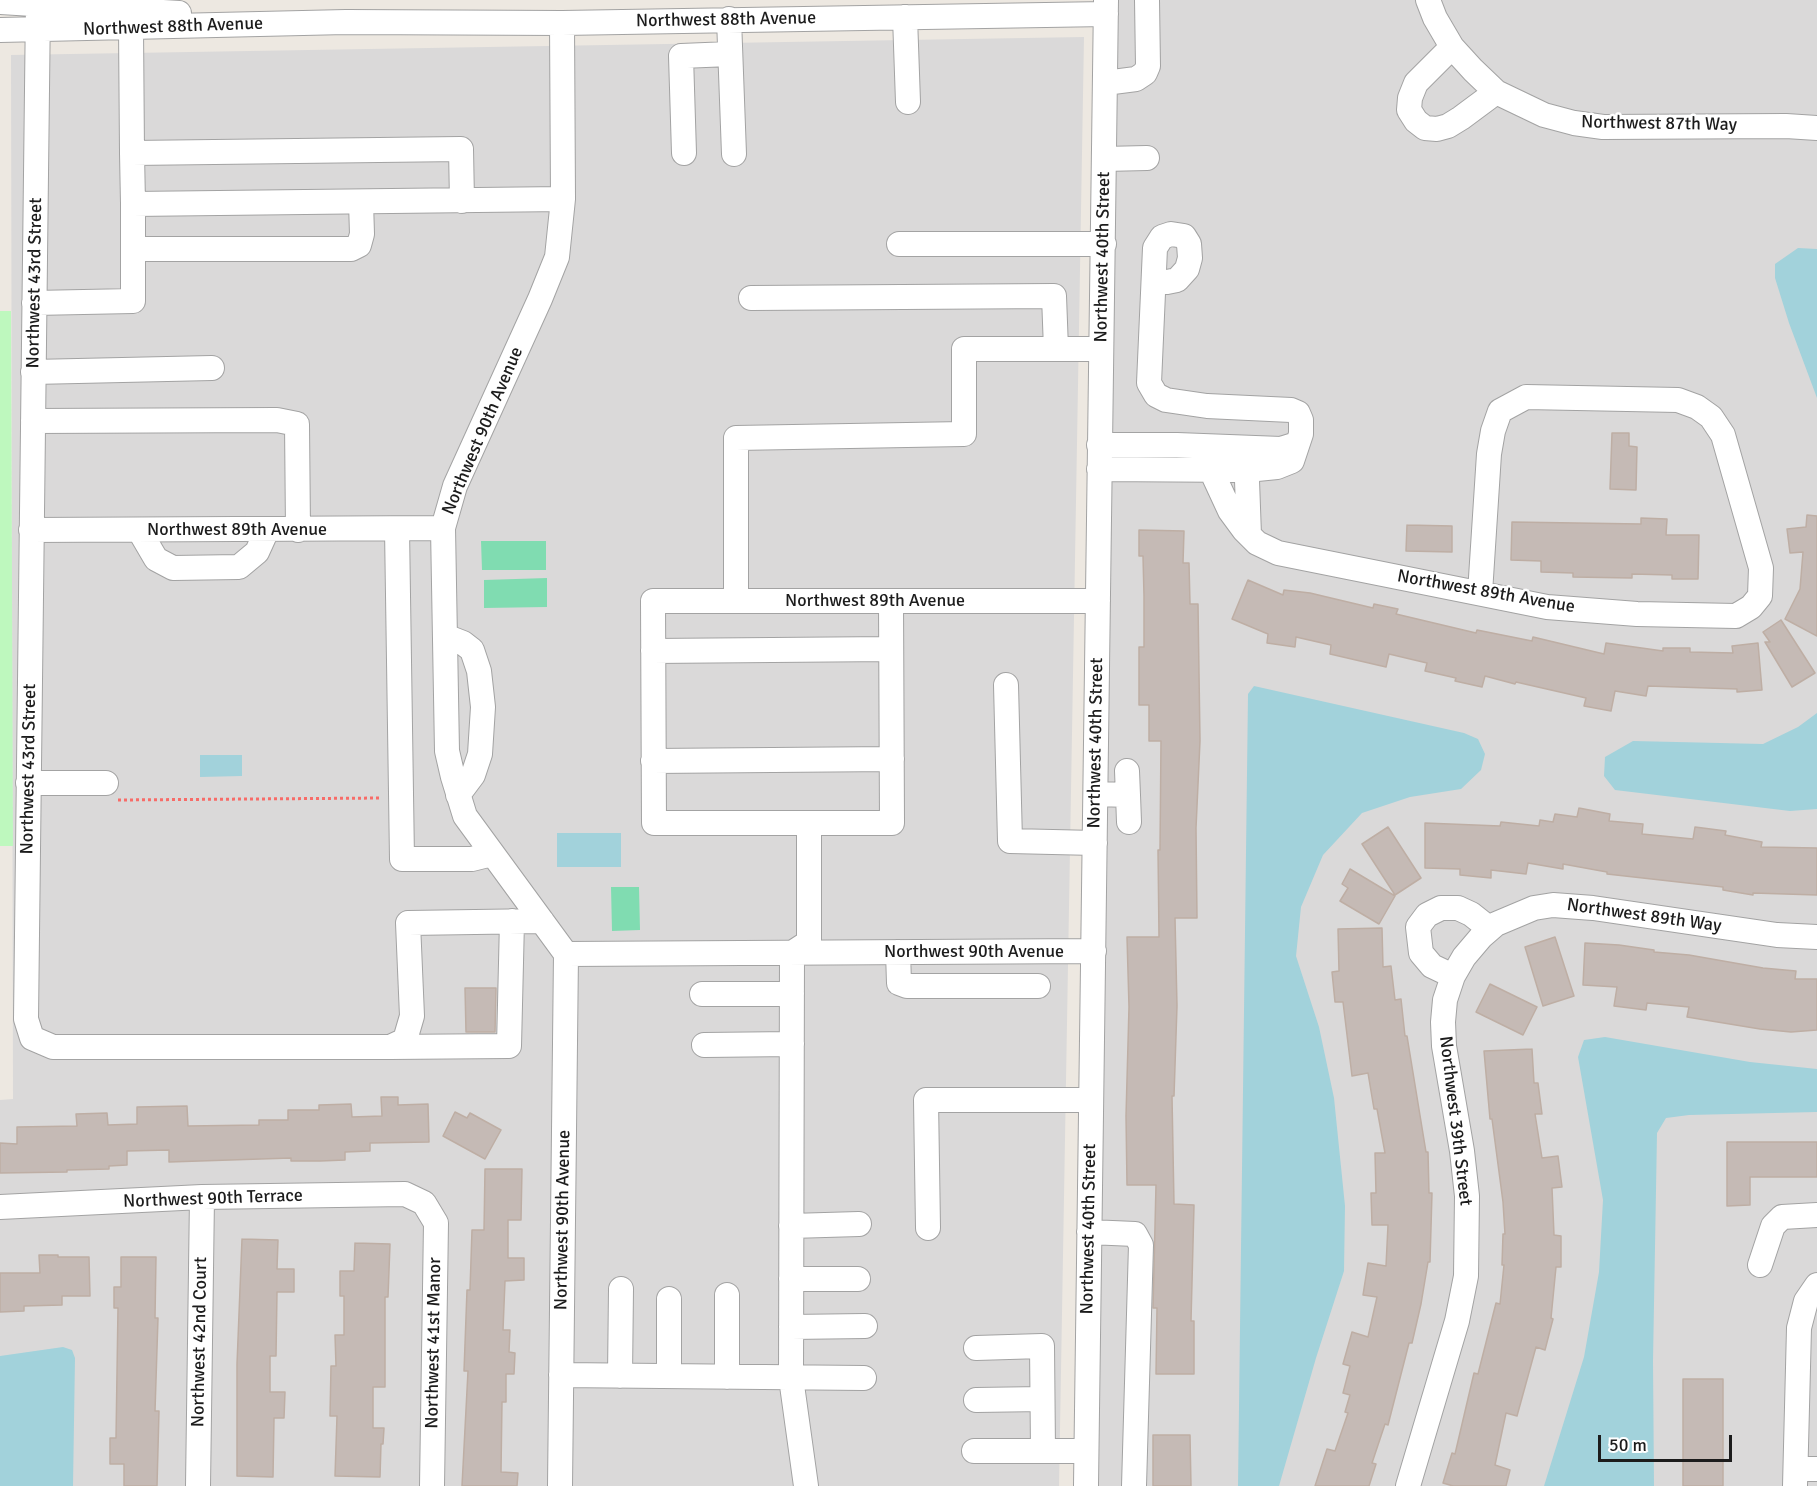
<!DOCTYPE html>
<style>
body{margin:0}
#map{position:relative;width:1817px;height:1486px;overflow:hidden;background:#ede8e1;font-family:Signika,sans-serif}
canvas{display:block}
.scale{position:absolute;left:1598px;top:1435px;width:134px;height:27px;box-sizing:border-box;border:3px solid #1c1c1c;border-top:0;padding-left:8px;font-size:18px;line-height:21px;white-space:nowrap;color:#1c1c1c;-webkit-text-stroke:4px #fff;paint-order:stroke}
</style>
<div id="map">
<canvas width="1817" height="1486"></canvas>
<div class="scale">50 m</div>
</div>
<script>
const context = document.querySelector('canvas').getContext('2d');
context.lineJoin = 'round';
function paint(path, color) {
  context.fillStyle = color;
  context.fill(path, 'evenodd');
}
function poly(rows) {
  const path = new Path2D();
  for (const r of rows) {
    path.moveTo(r[0], r[1]);
    for (let i = 2; i < r.length; i += 2) path.lineTo(r[i], r[i + 1]);
  }
  return path;
}
function stroke(path, color, width, dash) {
  context.strokeStyle = color;
  context.lineWidth = width;
  context.lineCap = dash ? 'butt' : 'round';
  context.setLineDash(dash || []);
  context.stroke(path);
}
function drawText(font, color, halo, rows, align = 'center') {
  context.font = font + ' Signika,sans-serif';
  context.lineWidth = 5;
  context.setLineDash([]);
  context.textBaseline = 'middle';
  context.strokeStyle = halo;
  context.fillStyle = color;
  for (const [text, x, y, turn = 0] of rows) {
    context.save();
    context.translate(x, y);
    context.rotate((+turn || 0) * Math.PI / 180);
    context.textAlign = isNaN(turn) ? turn : align;
    if (halo) context.strokeText(text, 0, 0);
    context.fillText(text, 0, 0);
    context.restore();
  }
}
const residential = poly([
 [1116,0,1817,0,1817,1486,1095,1486],
 [1084,37,1059,1486,0,1486,0,1100,13,1099,11,55]
]);
const park = poly([
 [0,311,11,311,13,846,0,846]
]);
const pitch = poly([
 [481,541,546,541,546,570,482,570],
 [547,578,547,607,484,608,484,580],
 [611,887,639,887,640,930,612,931]
]);
const water = poly([
 [1798,248,1817,249,1817,398,1789,323,1775,278,1775,264],
 [1254,686,1464,733,1478,739,1485,754,1481,770,1461,789,1410,797,1362,813,1323,855,1301,907,1296,956,1319,1027,1334,1098,1345,1206,1344,1271,1316,1358,1279,1486,1238,1486,1248,694],
 [1817,713,1817,809,1790,811,1615,790,1604,776,1605,757,1633,741,1763,744,1798,727],
 [200,755,242,755,242,776,200,777],
 [557,833,621,833,621,867,557,867],
 [1605,1037,1750,1062,1817,1069,1817,1112,1689,1115,1666,1118,1657,1133,1653,1361,1654,1486,1544,1486,1584,1357,1599,1272,1603,1200,1578,1057,1584,1040],
 [63,1347,72,1350,75,1358,73,1486,0,1486,0,1356]
]);
const building = poly([
 [1612,433,1629,433,1629,446,1637,447,1636,490,1610,489,1612,433],
 [1807,515,1817,516,1817,636,1785,619,1800,589,1803,552,1790,553,1787,529,1806,527,1807,515],
 [1641,518,1667,519,1666,535,1699,535,1698,579,1672,579,1672,575,1632,574,1632,578,1573,577,1573,573,1541,572,1541,561,1511,560,1512,522,1641,524,1641,518],
 [1407,525,1452,526,1452,552,1406,551,1407,525],
 [1139,530,1184,531,1183,563,1189,563,1190,604,1198,604,1200,741,1196,828,1197,918,1175,918,1177,1006,1174,1096,1172,1096,1174,1204,1194,1205,1191,1321,1194,1321,1194,1374,1156,1374,1157,1308,1153,1308,1156,1185,1127,1185,1126,1116,1129,1007,1127,937,1159,937,1158,850,1160,850,1161,741,1149,741,1149,705,1139,705,1139,647,1144,647,1144,596,1143,556,1139,556,1139,530],
 [1248,580,1283,595,1284,590,1310,593,1373,608,1374,604,1398,609,1396,614,1476,633,1477,630,1532,641,1533,637,1604,654,1606,643,1663,651,1663,648,1690,648,1690,652,1733,653,1732,646,1758,643,1762,690,1737,692,1737,689,1648,686,1646,696,1615,691,1611,711,1584,706,1586,698,1516,682,1515,684,1485,676,1482,687,1455,681,1456,678,1425,671,1427,663,1389,654,1386,667,1330,654,1331,645,1296,637,1295,647,1267,643,1268,634,1232,619,1248,580],
 [1781,620,1815,673,1792,687,1765,642,1770,642,1763,632,1781,620],
 [1579,808,1610,814,1609,821,1643,824,1642,834,1693,839,1695,827,1726,831,1725,835,1762,842,1761,847,1817,848,1817,895,1753,893,1753,895,1723,890,1723,887,1607,874,1607,872,1563,864,1563,869,1528,863,1526,874,1491,870,1491,878,1460,875,1460,869,1425,868,1425,823,1500,826,1501,822,1539,826,1540,820,1553,822,1555,814,1577,817,1579,808],
 [1388,827,1421,878,1395,895,1362,844,1388,827],
 [1350,869,1395,896,1379,924,1340,901,1348,888,1342,884,1350,869],
 [1382,928,1383,967,1391,966,1395,1000,1401,999,1405,1036,1407,1036,1426,1152,1428,1152,1429,1193,1432,1193,1430,1262,1428,1262,1421,1304,1412,1343,1409,1343,1388,1425,1385,1424,1372,1463,1376,1464,1369,1486,1315,1486,1327,1449,1335,1451,1348,1413,1345,1412,1350,1395,1343,1393,1350,1366,1343,1364,1352,1332,1368,1337,1377,1297,1363,1295,1368,1263,1386,1266,1388,1225,1372,1225,1371,1193,1376,1193,1375,1153,1385,1153,1377,1109,1374,1109,1368,1073,1352,1076,1343,1002,1335,1002,1332,972,1339,971,1338,929,1382,928],
 [1555,937,1574,996,1543,1006,1525,947,1555,937],
 [1585,943,1619,945,1654,950,1654,952,1689,955,1763,968,1796,971,1795,979,1817,979,1817,1030,1791,1032,1760,1029,1687,1017,1689,1007,1647,1003,1646,1010,1614,1006,1617,987,1583,985,1585,943],
 [1490,984,1537,1007,1523,1035,1476,1012,1490,984],
 [465,988,496,988,495,1032,466,1032,465,988],
 [1532,1049,1534,1083,1538,1083,1542,1114,1535,1114,1542,1158,1558,1156,1562,1187,1552,1188,1554,1235,1561,1236,1561,1267,1556,1267,1551,1318,1553,1319,1545,1350,1536,1347,1517,1416,1506,1413,1495,1465,1510,1470,1506,1486,1453,1486,1443,1483,1452,1453,1455,1454,1474,1373,1478,1374,1496,1303,1500,1304,1504,1265,1502,1265,1503,1234,1505,1234,1503,1202,1492,1119,1490,1119,1484,1051,1532,1049],
 [381,1097,398,1097,398,1105,428,1104,429,1142,370,1143,370,1151,345,1152,345,1160,320,1161,291,1161,291,1158,169,1162,169,1150,127,1151,127,1165,109,1166,109,1169,67,1170,67,1172,0,1173,0,1143,17,1144,17,1127,77,1126,76,1114,107,1113,108,1125,137,1124,137,1107,187,1106,188,1126,259,1125,259,1120,288,1120,288,1110,319,1110,319,1105,351,1104,352,1117,382,1116,381,1097],
 [455,1112,467,1118,470,1113,501,1130,485,1159,443,1136,455,1112],
 [1727,1142,1817,1142,1817,1177,1750,1177,1750,1205,1727,1206,1727,1142],
 [485,1169,522,1169,521,1220,508,1220,508,1258,524,1258,524,1280,505,1281,503,1330,510,1330,509,1352,515,1353,514,1374,506,1374,506,1402,502,1402,501,1472,518,1473,517,1486,462,1486,468,1371,464,1371,467,1290,470,1290,472,1230,484,1230,485,1169],
 [242,1239,278,1240,277,1269,294,1269,294,1292,277,1292,276,1356,270,1356,270,1392,285,1392,284,1418,274,1418,273,1477,237,1476,237,1364,242,1239],
 [355,1243,390,1244,388,1297,385,1297,385,1387,373,1387,373,1428,384,1428,383,1444,381,1444,380,1477,335,1476,337,1416,330,1416,331,1366,336,1366,335,1335,344,1335,344,1296,340,1296,340,1271,354,1271,355,1243],
 [39,1255,58,1255,58,1257,89,1257,90,1296,62,1296,62,1305,24,1306,24,1311,0,1312,0,1273,40,1273,39,1255],
 [121,1257,156,1257,155,1318,158,1318,155,1411,159,1411,157,1486,124,1486,124,1464,110,1464,110,1438,116,1438,118,1308,114,1308,114,1287,121,1287,121,1257],
 [1683,1379,1723,1379,1723,1486,1683,1486,1683,1379],
 [1153,1435,1190,1435,1191,1486,1153,1486,1153,1435]
]);
const path = poly([
 [118,800,381,798]
]);
const minor = poly([
 [1428,0,1435,18,1452,47,1473,70,1496,92,1544,115,1574,123,1603,127,1786,126,1817,128],
 [0,2,179,13],
 [38,5,26,1019,32,1038,53,1047,390,1047,405,1040,412,1016,408,923,542,921],
 [905,17,908,102],
 [729,19,734,154],
 [131,28,132,153],
 [0,30,346,22,562,23,1106,14],
 [1452,47,1416,83,1410,98,1409,110,1416,121,1425,128,1437,129,1448,126,1461,118,1496,92],
 [1105,83,1136,79,1145,73,1148,66,1147,0],
 [684,153,681,56,730,54],
 [1104,159,1147,158],
 [133,204,132,153,461,149,462,201],
 [899,244,1104,244],
 [133,249,351,249,359,245,362,234,361,202],
 [751,298,1054,296,1056,349],
 [34,303,133,301,133,204,563,199],
 [33,372,212,368],
 [33,421,277,420,297,424,298,530],
 [1099,445,1177,445,1281,449,1297,444],
 [1246,453,1249,535],
 [1099,469,1247,470,1277,467,1292,461,1301,434,1301,420,1298,413,1291,410,1207,406,1166,400,1156,395,1149,383,1155,248,1162,237,1171,234,1184,236,1189,244,1190,258,1187,269,1177,280,1167,282,1154,281],
 [1211,470,1230,511,1244,530,1257,543,1278,553,1547,607,1637,614,1736,616,1751,607,1760,596,1761,568,1723,435,1711,417,1697,407,1678,400,1526,397,1500,411,1493,431,1489,454,1480,593],
 [397,529,402,859,472,859,492,854],
 [31,530,443,528],
 [139,530,156,559,173,568,239,567,257,552,267,530],
 [736,601,736,438,964,434,964,349,1101,349],
 [445,636,463,643,472,650,479,671,483,707,480,754,473,775,458,795],
 [653,651,891,649],
 [1006,685,1010,841,1095,843],
 [653,761,892,759],
 [1127,771,1128,795],
 [28,783,106,783],
 [1096,794,1128,795,1129,822],
 [809,823,892,823,891,601],
 [898,952,899,983,907,986,1038,986],
 [566,954,1094,951],
 [1453,976,1432,966,1421,953,1418,927,1427,915,1441,908,1458,908,1471,914,1490,929],
 [702,994,792,994],
 [704,1045,792,1044],
 [390,1047,509,1046,512,921],
 [0,1207,202,1197,405,1194,424,1203,436,1223,432,1486],
 [791,1226,859,1224],
 [928,1228,926,1100,1091,1100],
 [1089,1232,1135,1234,1141,1245,1134,1486],
 [1760,1265,1773,1226,1782,1217,1817,1215],
 [791,1279,858,1279],
 [727,1295,727,1377],
 [791,1327,865,1326],
 [976,1348,1042,1346,1043,1451],
 [561,1375,864,1378],
 [620,1376,621,1289],
 [669,1376,669,1299],
 [976,1400,1042,1399],
 [974,1451,1086,1451],
 [1796,1469,1817,1469],
 [198,1486,202,1197],
 [560,1486,566,954,465,816,453,777,447,751,443,528,455,486,540,299,557,257,563,199,562,23],
 [806,1486,791,1378,792,953,809,942,809,823,654,823,653,601,1098,601],
 [1086,1486,1106,0],
 [1408,1486,1457,1321,1466,1276,1467,1196,1462,1151,1444,1046,1443,1022,1445,1000,1453,976,1464,957,1481,937,1496,924,1534,908,1553,905,1593,908,1777,935,1817,937],
 [1795,1486,1799,1328,1806,1301,1817,1285]
]);
const streetNames = [
 ["Northwest 88th Avenue",726,20,-1],
 ["Northwest 88th Avenue",173,27,-2],
 ["Northwest 87th Way",1659,124,1],
 ["Northwest 40th Street",1103,257,-89],
 ["Northwest 43rd Street",35,283,-89],
 ["Northwest 90th Avenue",483,431,-67],
 ["Northwest 89th Avenue",237,530],
 ["Northwest 89th Avenue",1486,592,10],
 ["Northwest 89th Avenue",875,601],
 ["Northwest 40th Street",1096,743,-89],
 ["Northwest 43rd Street",29,769,-89],
 ["Northwest 89th Way",1644,916,8],
 ["Northwest 90th Avenue",974,952],
 ["Northwest 39th Street",1455,1121,83],
 ["Northwest 90th Terrace",213,1199,-2],
 ["Northwest 90th Avenue",563,1220,-89],
 ["Northwest 40th Street",1089,1229,-89],
 ["Northwest 42nd Court",200,1342,-89],
 ["Northwest 41st Manor",434,1343,-89]
];
paint(residential, '#dad9d9');
paint(park, '#bef8be');
paint(pitch, '#80dcb1');
paint(water, '#a2d2db');
paint(building, '#c5bab5');
stroke(building, '#beaea4', 1.5);
stroke(minor, '#a3a3a3', 26);
stroke(path, '#f76c68', 3, [3, 3]);
stroke(minor, '#fff', 24);
drawText('18px', '#1c1c1c', '#fff', streetNames);
</script>
